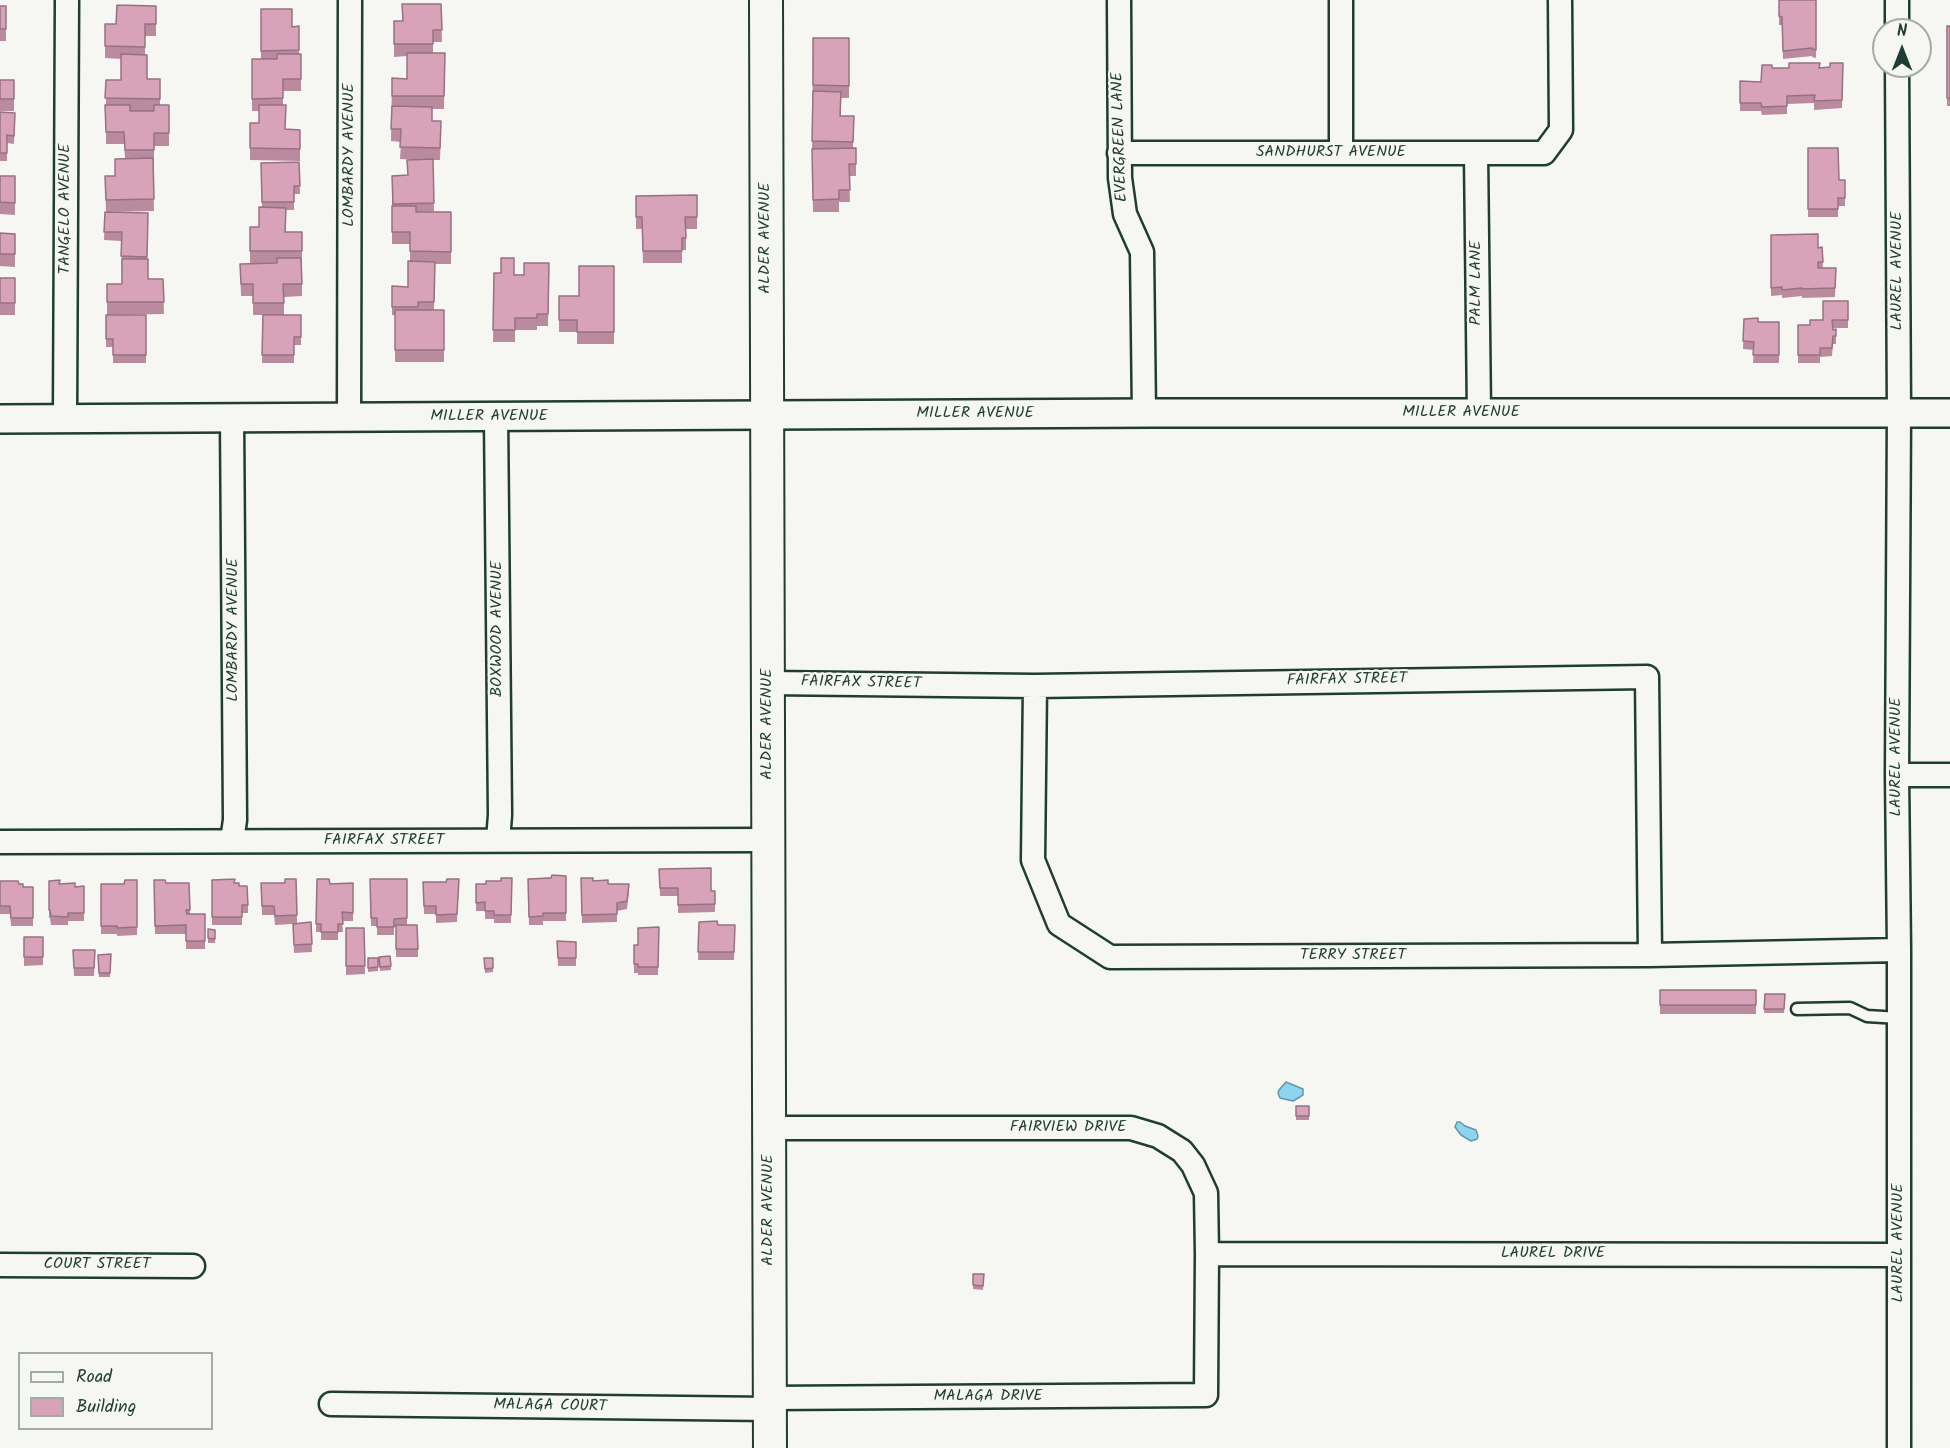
<!DOCTYPE html>
<style>
body{margin:0}
#map{position:relative;width:1950px;height:1448px;overflow:hidden;background:#f6f6f2;font-family:Kalam,sans-serif}
canvas{display:block}
.legend{position:absolute;left:18px;top:1352px;width:195px;height:78px;box-sizing:border-box;background:#f6f6f2;border:2px solid #a0aca6;margin:0;padding:8px 10px;list-style:none;font-size:18px;color:#1f3d34}
.legend li{display:flex;align-items:center;gap:12px;height:30px}
.legend b{width:30px;border:2px solid #a0aca6}
.north{position:absolute;left:1872px;top:18px;width:60px;height:60px;box-sizing:border-box;background:#f6f6f2;border:2px solid #a0aca6;border-radius:50%;rotate:0deg;font-size:16px;font-weight:700;line-height:24px;text-align:center;color:#1f3d34}
.north::after{content:'';display:block;margin:auto;width:21px;height:27px;background:#1f3d34;clip-path:polygon(50% 0,100% 100%,50% 72%,0 100%)}
</style>
<div id="map">
<canvas width="1950" height="1448"></canvas>
<ul class="legend">
<li><b style="height:8px;background:#f6f6f2"></b>Road</li>
<li><b style="height:16px;background:#d8a2b9"></b>Building</li>
</ul>
<div class="north">N</div>
</div>
<script>
const context = document.querySelector('canvas').getContext('2d');
context.lineJoin = 'round';
function paint(path, color) {
  context.fillStyle = color;
  context.fill(path, 'evenodd');
}
function poly(rows) {
  const path = new Path2D();
  for (const r of rows) {
    path.moveTo(r[0], r[1]);
    for (let i = 2; i < r.length; i += 2) path.lineTo(r[i], r[i + 1]);
  }
  return path;
}
function stroke(path, color, width, dash) {
  context.strokeStyle = color;
  context.lineWidth = width;
  context.lineCap = dash ? 'butt' : 'round';
  context.setLineDash(dash || []);
  context.stroke(path);
}
function drawText(font, color, halo, rows, align = 'center') {
  context.font = font + ' Kalam,sans-serif';
  context.lineWidth = 4.5;
  context.setLineDash([]);
  context.textBaseline = 'middle';
  context.strokeStyle = halo;
  context.fillStyle = color;
  for (const [text, x, y, turn = 0] of rows) {
    context.save();
    context.translate(x, y);
    context.rotate((+turn || 0) * Math.PI / 180);
    context.textAlign = isNaN(turn) ? turn : align;
    if (halo) context.strokeText(text, 0, 0);
    context.fillText(text, 0, 0);
    context.restore();
  }
}
const water = poly([
 [1286,1082,1303,1089,1303,1095,1293,1101,1280,1098,1278,1093,1279,1090,1286,1082],
 [1457,1122,1460,1122,1465,1126,1476,1130,1478,1136,1477,1139,1471,1141,1461,1135,1455,1127,1457,1122]
]);
const service = poly([
 [1797,1009,1850,1008,1867,1016,1899,1018]
]);
const minor = poly([
 [1119,0,1120,178,1125,214,1142,252,1144,414],
 [1341,0,1341,153],
 [1897,0,1897,30],
 [1897,66,1899,413,1897,775,1899,950,1899,1448],
 [1119,153,1544,153,1561,130,1560,0],
 [1476,153,1479,413],
 [349,417,350,0],
 [496,417,500,815,498,840],
 [65,418,67,0],
 [768,683,1035,686,1647,677,1650,955],
 [1035,686,1033,860,1059,924,1110,957,1650,955,1899,950],
 [1897,775,1950,775],
 [232,841,235,820,232,418],
 [0,842,768,840],
 [769,1128,1131,1128,1158,1136,1182,1151,1193,1165,1206,1193,1207,1254,1206,1395,770,1398],
 [1207,1254,1899,1255],
 [0,1265,193,1266],
 [331,1404,770,1409]
]);
const tertiary = poly([
 [0,419,1153,413,1950,413]
]);
const secondary = poly([
 [766,0,770,1448]
]);
const wall = poly([
 [1779,0,1816,0,1816,58,1812,57,1812,56,1783,59,1782,25,1779,25],
 [441,4,442,42,433,42,433,53,445,53,444,109,432,109,432,121,441,133,440,160,433,160,434,211,416,211,451,212,451,264,435,264,434,310,444,310,444,362,395,362,395,315,392,315,392,286,408,287,410,261,410,244,392,244,392,176,408,175,424,160,400,159,401,142,391,141,392,78,407,79,407,56,394,57,394,21,402,21],
 [0,6,6,6,6,41,0,41],
 [156,6,156,36,145,36,145,55,147,79,160,79,160,105,169,105,169,146,154,146,154,162,153,162,154,211,107,212,148,213,147,259,148,279,163,279,164,314,107,315,107,284,122,284,121,241,104,240,105,212,106,212,105,176,115,176,125,158,124,144,106,144,106,80,121,80,121,59,105,58,105,24,116,24],
 [261,9,292,27,299,26,299,54,301,54,301,91,283,91,283,105,285,129,300,130,300,161,250,160,250,123,259,123,259,111,252,111,252,59,261,59],
 [1947,26,1950,26,1950,106,1947,106],
 [813,38,849,38,849,98,841,98,841,116,854,116,853,148,856,148,856,176,849,176,850,202,839,202,839,212,813,212,812,154],
 [1843,63,1842,108,1814,110,1814,103,1787,104,1787,114,1762,115,1761,111,1740,111,1740,81,1761,82,1772,68,1830,67],
 [0,80,14,80,14,111,0,111],
 [0,112,15,113,14,144,7,143,7,161,0,161],
 [1808,148,1839,180,1845,180,1845,206,1838,206,1838,217,1808,217],
 [299,162,300,194,294,194,294,210,286,210,286,232,302,232,302,296,284,297,284,315,301,315,301,345,294,345,294,363,262,363,263,315,253,315,253,296,241,296,240,264,277,263,250,263,250,227,259,227,262,207,261,163],
 [0,176,15,176,15,215,0,214],
 [697,195,697,229,686,229,686,250,682,250,682,263,643,263,642,229,636,229,636,196],
 [0,233,15,234,15,267,0,266],
 [1771,235,1818,248,1822,247,1823,268,1836,268,1835,297,1802,298,1802,296,1782,298,1782,295,1771,296],
 [549,263,548,326,537,326,537,330,515,330,515,342,493,342,494,273,524,275],
 [614,266,614,344,577,344,577,332,559,332,559,296,579,296],
 [0,278,15,278,15,315,0,315],
 [1848,301,1848,328,1833,328,1833,330,1836,329,1836,344,1833,344,1832,356,1820,357,1820,363,1798,363,1798,325,1810,325,1823,320],
 [106,315,146,315,146,363,113,363,113,347,106,347],
 [1744,319,1758,322,1779,322,1779,363,1753,363,1754,350,1743,349],
 [659,869,711,891,715,891,715,912,678,913,678,896,660,896],
 [566,876,566,921,543,921,543,925,529,925,528,879],
 [512,878,511,923,494,923,494,919,485,919,485,911,476,911,476,884,486,884],
 [581,878,608,884,629,892,627,909,617,911,617,922,582,923],
 [296,879,297,923,311,922,312,952,294,953,293,924,275,925,274,915,262,915,261,883,285,883],
 [317,879,330,884,353,883,353,921,342,921,343,932,338,932,338,940,321,940,321,932,316,932],
 [370,879,407,879,407,925,418,949,418,957,396,957,396,927,394,927,394,935,377,935,377,926,371,926],
 [459,879,457,922,436,923,436,914,424,914,423,882,446,882],
 [137,880,137,935,117,936,117,934,101,934,101,884,124,884],
 [154,880,166,883,189,883,190,914,205,914,205,949,186,949,186,934,155,934],
 [212,880,234,883,239,886,248,905,248,913,242,913,242,925,212,925],
 [0,881,19,884,23,887,33,887,33,926,11,926,10,914,0,914],
 [49,881,75,887,84,886,84,921,68,921,68,925,51,925,50,918,49,918],
 [699,922,718,925,735,925,734,960,698,960],
 [659,927,658,975,638,975,638,973,634,973,634,945,638,945],
 [346,928,364,928,365,974,346,975],
 [208,929,215,930,215,943,208,943],
 [43,937,43,965,24,966,24,957],
 [557,941,576,942,576,966,558,966],
 [73,950,95,958,94,976,74,976],
 [111,954,110,977,99,977,98,955],
 [390,956,391,970,380,971,379,961],
 [368,958,378,958,378,971,368,972],
 [484,958,493,958,493,972,485,973],
 [1660,990,1756,990,1756,1014,1660,1014],
 [1765,994,1785,994,1784,1013,1764,1013],
 [1296,1106,1309,1106,1309,1120,1296,1120],
 [973,1274,984,1274,983,1290,973,1289]
]);
const building = poly([
 [1779,0,1816,0,1816,50,1812,49,1812,48,1783,51,1782,17,1779,16,1779,0],
 [402,4,441,4,442,30,433,30,433,44,394,44,394,21,403,21,402,4],
 [117,5,156,6,156,24,145,24,145,47,105,46,105,24,116,24,117,5],
 [0,6,6,6,6,29,0,29,0,6],
 [261,9,292,9,292,27,299,26,299,50,261,51,261,9],
 [1947,26,1950,26,1950,98,1947,98,1947,26],
 [813,38,849,38,849,86,813,85,813,38],
 [407,53,445,53,444,96,392,96,392,78,407,79,407,53],
 [121,54,147,55,147,79,160,79,160,99,105,98,106,80,121,80,121,54],
 [277,54,301,54,301,79,283,79,283,98,252,99,252,59,277,59,277,54],
 [1789,63,1820,63,1819,68,1830,67,1830,63,1843,63,1842,100,1814,101,1815,95,1787,96,1787,106,1762,107,1761,103,1740,103,1740,81,1761,82,1762,65,1772,65,1772,68,1789,68,1789,63],
 [0,80,14,80,14,99,0,99,0,80],
 [813,91,841,92,840,116,854,116,853,142,812,141,813,91],
 [105,105,130,105,130,111,154,111,154,105,169,105,169,133,154,133,154,150,125,150,124,132,106,132,105,105],
 [259,105,286,105,285,129,300,130,300,149,250,148,250,123,259,123,259,105],
 [392,106,432,107,432,121,441,121,440,148,400,147,401,129,391,129,392,106],
 [0,112,15,113,14,136,7,135,7,153,0,153,0,112],
 [856,148,856,164,849,164,850,190,839,190,839,199,813,200,812,149,856,148],
 [1808,148,1838,148,1839,180,1845,180,1845,198,1838,198,1838,209,1808,209,1808,148],
 [153,158,154,199,106,200,105,176,115,176,115,159,153,158],
 [433,159,434,203,393,204,392,176,408,175,407,160,433,159],
 [299,162,300,186,294,186,294,202,262,202,261,163,299,162],
 [0,176,15,176,15,203,0,202,0,176],
 [697,195,697,217,685,217,686,238,682,238,682,251,643,251,642,217,636,217,636,196,697,195],
 [392,206,416,206,416,212,451,212,451,252,410,251,410,232,392,232,392,206],
 [259,207,286,208,285,232,302,232,302,251,250,251,250,227,259,227,259,207],
 [105,212,148,213,147,257,121,256,122,232,104,232,105,212],
 [0,233,15,234,15,254,0,254,0,233],
 [1818,234,1818,248,1822,247,1823,262,1818,262,1818,268,1836,268,1835,288,1802,289,1802,288,1782,290,1782,287,1771,288,1771,235,1818,234],
 [277,258,301,258,302,284,283,284,284,303,253,303,253,284,241,284,240,264,277,263,277,258],
 [501,258,514,258,514,275,524,275,524,263,549,263,548,314,537,314,537,318,515,318,515,330,493,330,494,273,501,273,501,258],
 [122,259,148,259,148,279,163,279,164,302,107,302,107,284,122,284,122,259],
 [408,261,435,262,434,302,418,302,418,307,392,307,392,286,408,287,408,261],
 [579,266,614,266,614,332,577,332,577,320,559,320,559,296,579,296,579,266],
 [0,278,15,278,15,303,0,303,0,278],
 [1823,301,1848,301,1848,320,1832,320,1833,330,1836,329,1836,336,1833,336,1832,348,1820,348,1820,355,1798,355,1798,325,1810,325,1810,320,1823,320,1823,301],
 [395,310,444,310,444,350,395,350,395,310],
 [106,315,146,315,146,355,113,355,113,339,106,339,106,315],
 [263,315,301,315,301,337,294,337,294,355,262,355,263,315],
 [1758,318,1758,322,1779,322,1779,355,1753,355,1754,342,1743,341,1744,319,1758,318],
 [711,868,711,891,715,891,715,904,678,905,678,888,660,888,659,869,711,868],
 [552,875,566,876,566,913,543,913,543,916,529,917,528,879,551,878,552,875],
 [501,878,512,878,511,915,494,915,494,911,485,911,485,902,476,903,476,884,486,884,486,881,501,881,501,878],
 [581,878,593,878,593,881,608,880,608,884,629,884,627,901,617,903,617,914,582,915,581,878],
 [235,879,234,883,239,883,239,886,247,886,248,905,242,905,242,917,212,917,212,880,235,879],
 [285,879,296,879,297,915,275,916,274,906,262,906,261,883,285,883,285,879],
 [317,879,329,879,330,884,353,883,353,913,342,912,343,924,338,924,338,932,321,932,321,924,316,924,317,879],
 [370,879,407,879,407,918,394,919,394,927,377,927,377,918,371,918,370,879],
 [447,879,459,879,457,914,436,915,436,906,424,906,423,882,446,882,447,879],
 [60,880,59,884,75,883,75,887,84,886,84,913,68,913,68,917,51,916,50,910,49,910,49,881,60,880],
 [125,880,137,880,137,927,117,928,117,926,101,926,101,884,124,884,125,880],
 [154,880,165,880,166,883,189,883,190,910,186,910,187,914,205,914,205,941,186,941,186,925,155,926,154,880],
 [0,881,18,881,19,884,23,884,23,887,33,887,33,918,11,918,10,906,0,906,0,881],
 [717,921,718,925,735,925,734,952,698,952,699,922,717,921],
 [311,922,312,944,294,945,293,924,311,922],
 [396,925,417,925,418,949,396,949,396,925],
 [659,927,658,967,638,967,638,964,634,964,634,945,638,945,638,928,659,927],
 [346,928,364,928,365,966,346,966,346,928],
 [208,929,215,930,215,939,208,938,208,929],
 [24,937,43,937,43,957,24,957,24,937],
 [557,941,576,942,576,958,558,958,557,941],
 [73,950,95,950,94,968,74,968,73,950],
 [111,954,110,973,99,973,98,955,111,954],
 [390,956,391,966,380,967,379,957,390,956],
 [368,958,378,958,378,967,368,968,368,958],
 [484,958,493,958,493,968,485,969,484,958],
 [1660,990,1756,990,1756,1005,1660,1005,1660,990],
 [1765,994,1785,994,1784,1009,1764,1009,1765,994],
 [1296,1106,1309,1106,1309,1116,1296,1116,1296,1106],
 [973,1274,984,1274,983,1286,973,1285,973,1274]
]);
const streetNames = [
 ["EVERGREEN LANE",1121,137,-92],
 ["SANDHURST AVENUE",1331,153],
 ["LOMBARDY AVENUE",350,155,-90],
 ["TANGELO AVENUE",66,209,-90],
 ["ALDER AVENUE",766,238,-90],
 ["LAUREL AVENUE",1898,271,-90],
 ["PALM LANE",1477,283,-90],
 ["MILLER AVENUE",1461,413],
 ["MILLER AVENUE",975,414],
 ["MILLER AVENUE",489,417],
 ["BOXWOOD AVENUE",498,629,-90],
 ["LOMBARDY AVENUE",234,630,-90],
 ["FAIRFAX STREET",1347,681,-1],
 ["FAIRFAX STREET",861,684,1],
 ["ALDER AVENUE",768,724,-90],
 ["LAUREL AVENUE",1897,757,-90],
 ["FAIRFAX STREET",384,841],
 ["TERRY STREET",1353,956],
 ["FAIRVIEW DRIVE",1068,1128],
 ["ALDER AVENUE",769,1210,-90],
 ["LAUREL AVENUE",1899,1243,-90],
 ["LAUREL DRIVE",1553,1254],
 ["COURT STREET",97,1265],
 ["MALAGA DRIVE",988,1397],
 ["MALAGA COURT",550,1407,1]
];
paint(water, '#8ed4f0');
stroke(water, '#6298a5', 1.5);
stroke(service, '#1f3d34', 15);
stroke(minor, '#1f3d34', 27);
stroke(tertiary, '#1f3d34', 32);
stroke(secondary, '#1f3d34', 36);
stroke(service, '#f6f6f2', 10);
stroke(minor, '#f6f6f2', 22);
stroke(tertiary, '#f6f6f2', 27);
stroke(secondary, '#f6f6f2', 32);
paint(wall, '#ba8b9f');
paint(building, '#d8a2b9');
stroke(building, '#977182', 1.5);
drawText('16px', '#1f3d34', '#f6f6f2', streetNames);
</script>
